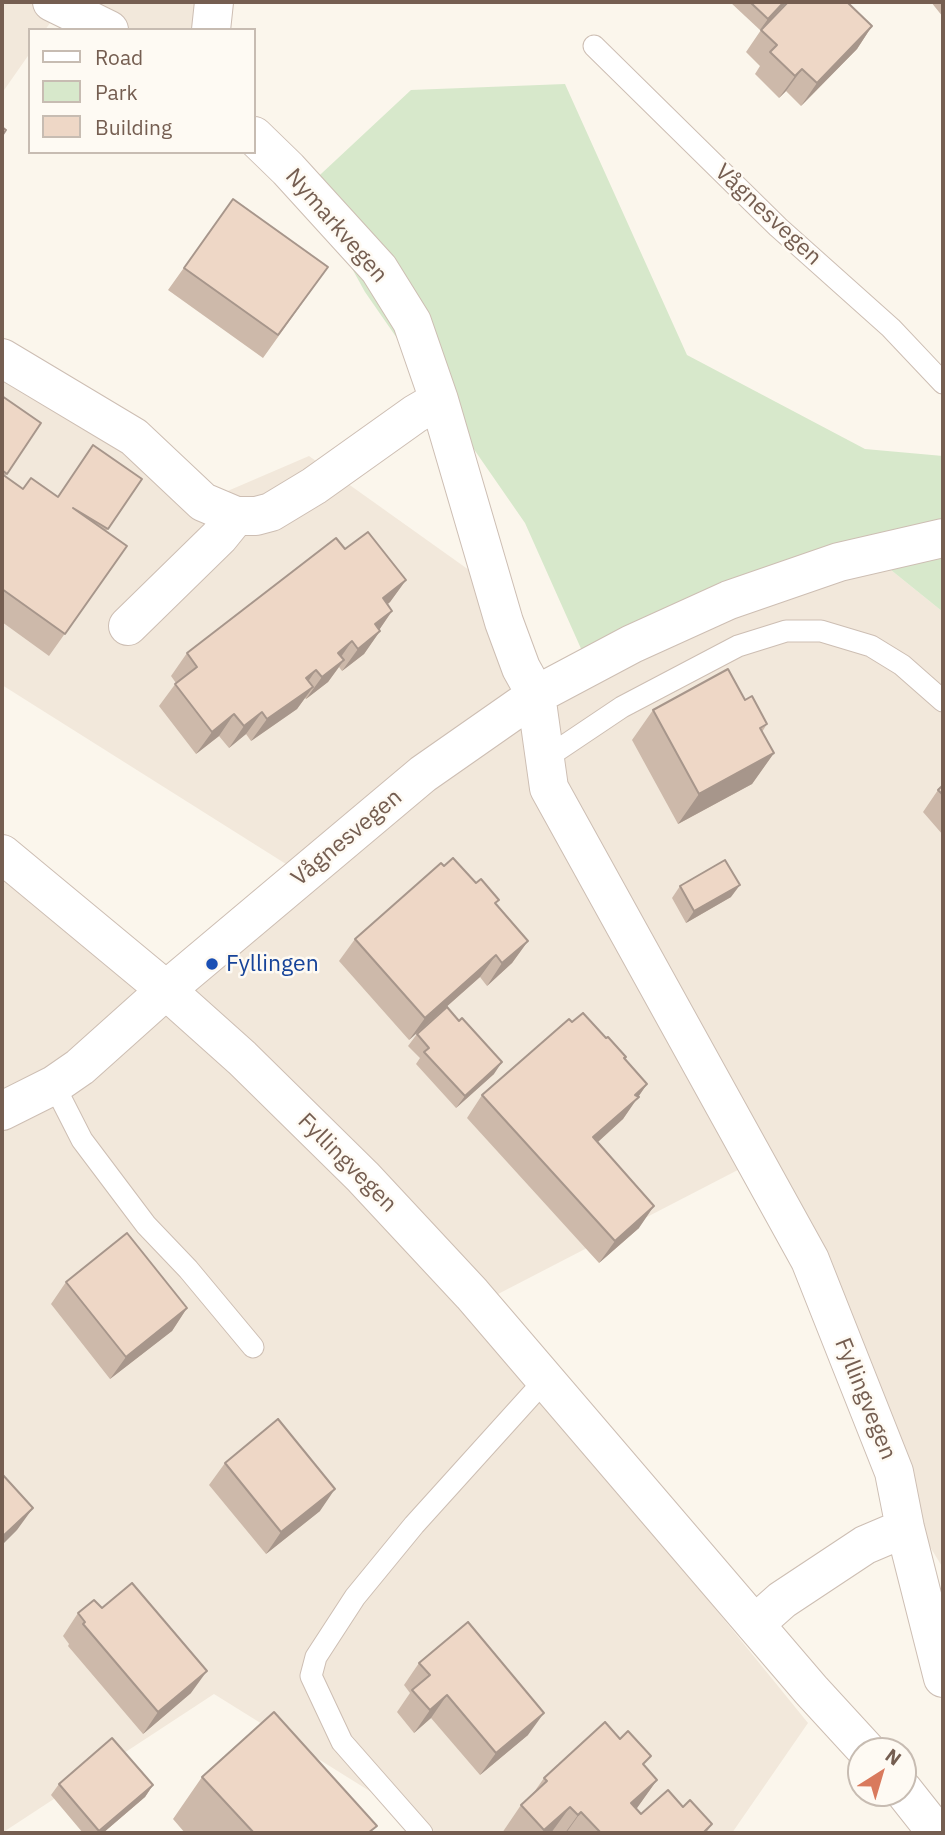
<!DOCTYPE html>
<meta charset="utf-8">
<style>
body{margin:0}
#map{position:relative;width:945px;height:1835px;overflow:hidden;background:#fbf6ec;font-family:"IBM Plex Sans",sans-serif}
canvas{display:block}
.frame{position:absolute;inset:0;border:4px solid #755e51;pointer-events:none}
.legend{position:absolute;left:28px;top:28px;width:228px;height:126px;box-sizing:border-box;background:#fefaf3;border:2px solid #c7bcb2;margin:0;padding:9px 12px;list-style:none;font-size:21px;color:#755e51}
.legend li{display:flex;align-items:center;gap:14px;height:35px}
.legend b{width:35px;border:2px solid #c7bcb2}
.north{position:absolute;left:847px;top:1737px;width:70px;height:70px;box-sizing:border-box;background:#fefaf3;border:2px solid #c7bcb2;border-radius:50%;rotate:37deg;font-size:19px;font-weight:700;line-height:28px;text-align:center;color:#755e51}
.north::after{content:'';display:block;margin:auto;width:24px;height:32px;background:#d97a5d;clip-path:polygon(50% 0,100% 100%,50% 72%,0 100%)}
</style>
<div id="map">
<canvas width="945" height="1835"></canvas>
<div class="frame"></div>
<ul class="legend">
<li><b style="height:9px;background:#fff"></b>Road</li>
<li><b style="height:19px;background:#d7e8cb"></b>Park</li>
<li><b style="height:19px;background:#eed7c6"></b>Building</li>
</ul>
<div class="north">N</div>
</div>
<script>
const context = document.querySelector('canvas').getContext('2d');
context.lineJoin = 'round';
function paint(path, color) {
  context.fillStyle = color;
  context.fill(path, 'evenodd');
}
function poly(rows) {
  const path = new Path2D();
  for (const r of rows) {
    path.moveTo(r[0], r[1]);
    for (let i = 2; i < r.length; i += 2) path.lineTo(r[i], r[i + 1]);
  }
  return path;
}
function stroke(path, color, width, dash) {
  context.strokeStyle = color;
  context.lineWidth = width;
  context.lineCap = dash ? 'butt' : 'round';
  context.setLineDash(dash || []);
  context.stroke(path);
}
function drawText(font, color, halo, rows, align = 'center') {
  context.font = font + ' "IBM Plex Sans",sans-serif';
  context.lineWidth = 5;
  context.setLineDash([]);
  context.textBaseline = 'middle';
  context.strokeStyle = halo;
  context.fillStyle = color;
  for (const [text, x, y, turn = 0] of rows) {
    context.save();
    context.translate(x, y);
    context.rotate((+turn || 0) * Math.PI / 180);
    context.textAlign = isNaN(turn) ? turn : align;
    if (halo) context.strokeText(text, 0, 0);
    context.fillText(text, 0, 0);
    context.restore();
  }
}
const residential = poly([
 [2,2,227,2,222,30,73,30,53,19,45,30,30,30,30,53,2,93],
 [2,360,202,502,309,456,497,590,541,696,591,671,881,562,943,612,943,1568,900,1498,761,1158,471,1308,808,1723,732,1833,437,1833,214,1694,2,1833,2,862,149,976,305,876,2,685]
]);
const green = poly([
 [565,84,687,355,865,449,943,456,943,612,881,562,591,671,525,523,365,292,307,187,411,90]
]);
const service = poly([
 [594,46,778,227,891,328,943,383],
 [546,758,622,707,738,646,786,631,821,631,871,646,902,665,943,701],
 [54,1085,82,1140,146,1225,188,1269,253,1347],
 [422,1833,342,1742,311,1676,316,1657,355,1597,414,1525,545,1380]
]);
const minor = poly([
 [52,2,109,30],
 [211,30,214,2],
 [254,136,288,169,379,269,412,322,439,400,504,622,521,668,536,695,549,788,810,1260,894,1472,905,1528,943,1678],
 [2,358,134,437,203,502,236,516,256,516,271,512,314,486,415,414,439,400],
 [128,626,219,537,236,516],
 [2,1111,54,1085,80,1067,166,990,423,774,536,695,632,644,729,600,839,562,943,538],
 [755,1624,782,1600,865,1545,905,1528]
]);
const tertiary = poly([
 [2,854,166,990,242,1058,363,1177,472,1294,811,1690,867,1751],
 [903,1790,937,1833]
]);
const wall = poly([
 [730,2,787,2,760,30],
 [931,2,943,2,943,17],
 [872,26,857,49,801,106,786,91,779,98,755,74,760,66,746,52,761,30],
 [233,199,328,267,263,358,168,290],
 [2,396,41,423,5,476,23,489,57,497,142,479,106,531,127,546,49,656,2,622],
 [345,549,406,580,390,602,388,604,392,611,379,630,380,631,364,654,342,671,339,667,328,682,306,699,305,698,297,709,251,741,246,734,229,748,219,736,196,754,159,706,176,683,171,676,187,653],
 [745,700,767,724,762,732,774,753,752,784,678,824,632,740,653,710],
 [943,785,943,835,923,812,938,790],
 [444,866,476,883,528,941,512,963,487,986,480,977,409,1040,339,961,355,939],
 [680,886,731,897,686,923,672,898],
 [572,1022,625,1059,647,1084,623,1119,598,1142,639,1228,599,1263,467,1118,482,1095],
 [417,1034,494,1074,456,1108,416,1064,420,1058,408,1046],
 [66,1282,187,1308,172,1331,110,1379,51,1304],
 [225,1463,320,1511,266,1554,209,1485],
 [102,1608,191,1693,143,1734,68,1646,69,1644,63,1636,78,1613],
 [419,1663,528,1735,480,1775,431,1718,414,1733,397,1712,410,1693,404,1685],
 [644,1765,657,1780,636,1809,641,1814,683,1807,712,1824,706,1833,502,1833,521,1805,532,1795,544,1778],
 [202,1777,372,1833,185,1833,173,1819],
 [59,1784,153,1785,145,1797,103,1833,83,1833,51,1795]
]);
const shadedWall = poly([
 [784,2,787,2,760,30,768,19],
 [872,26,857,49,801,106,817,83],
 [802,69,786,91,779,98,795,76],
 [406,580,390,602,367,620,383,598],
 [392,611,377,633,375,624],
 [380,631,364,654,342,671,358,649],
 [352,641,336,664,338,653],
 [344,660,328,682,306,699,322,677],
 [316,670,301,692,306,678],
 [313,687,297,709,251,741,267,719],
 [262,712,246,734,229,748,244,726],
 [234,714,219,736,196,754,212,732],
 [774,753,752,784,678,824,699,794],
 [740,885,731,897,686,923,694,911],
 [528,941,512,963,487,986,502,963],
 [496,955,480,977,409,1040,425,1018],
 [502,1062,494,1074,456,1108,465,1096],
 [647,1084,623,1119,578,1160,593,1137],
 [654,1206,639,1228,599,1263,615,1241],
 [187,1308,172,1331,110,1379,126,1357],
 [335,1489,320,1511,266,1554,281,1532],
 [33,1508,17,1530,2,1545,2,1537],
 [207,1671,191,1693,143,1734,158,1712],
 [447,1695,431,1718,414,1733,430,1710],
 [544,1713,528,1735,480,1775,496,1753],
 [657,1780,627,1822,631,1803],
 [153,1785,145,1797,103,1833,98,1833],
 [570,1807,551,1833,542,1833,544,1830],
 [581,1812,566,1833,565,1833,578,1815]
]);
const building = poly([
 [750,2,784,2,768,19,750,2],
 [788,2,847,2,872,26,817,83,802,69,795,76,770,52,777,45,761,30,788,2],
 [2,127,6,130,2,136,2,127],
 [233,199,328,267,278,335,184,268,233,199],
 [2,396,41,423,7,474,2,470,2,396],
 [93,445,142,479,108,529,73,508,127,546,65,634,2,589,2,474,23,489,31,478,58,497,93,445],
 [368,532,406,580,383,598,392,611,375,624,380,631,358,649,352,641,338,653,344,660,322,677,316,670,306,678,313,687,267,719,262,712,244,726,234,714,212,732,175,684,197,667,187,653,336,538,345,549,368,532],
 [728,669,745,700,752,696,767,724,760,728,774,753,699,794,653,710,728,669],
 [943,785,943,795,938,790,943,785],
 [453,858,476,883,481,879,499,900,495,903,528,941,502,963,496,955,425,1018,355,939,441,863,444,866,453,858],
 [725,860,740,885,694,911,680,886,725,860],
 [447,1007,459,1021,462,1018,502,1062,465,1096,424,1052,429,1048,417,1034,447,1007],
 [583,1013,606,1038,608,1037,626,1057,624,1058,647,1084,635,1095,639,1097,593,1137,654,1206,615,1241,482,1095,569,1019,572,1022,583,1013],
 [127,1233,187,1308,126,1357,66,1282,127,1233],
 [278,1419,335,1489,281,1532,225,1463,278,1419],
 [2,1474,33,1508,2,1537,2,1474],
 [132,1583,207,1671,158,1712,83,1624,85,1622,78,1613,94,1600,102,1608,132,1583],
 [468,1622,544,1713,496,1753,447,1695,430,1710,412,1690,430,1675,419,1663,468,1622],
 [274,1712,377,1826,368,1833,254,1833,202,1777,274,1712],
 [605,1722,620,1739,628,1731,651,1756,643,1764,657,1780,631,1803,641,1814,668,1790,683,1807,690,1800,712,1824,704,1832,706,1833,601,1833,581,1812,578,1815,570,1807,544,1830,521,1805,547,1781,544,1778,605,1722],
 [112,1738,153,1785,99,1831,59,1784,112,1738]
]);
const markers = [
 [212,964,7,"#1a4fb4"]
];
const streetNames = [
 ["Vågnesvegen",768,215,43],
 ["Nymarkvegen",336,226,49],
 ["Vågnesvegen",347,838,-40],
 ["Fyllingvegen",347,1163,45],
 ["Fyllingvegen",865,1399,68]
];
const transitNames = [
 ["Fyllingen",226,964]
];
paint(residential, '#f2e8db');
paint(green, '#d7e8cb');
stroke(service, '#cdbeb3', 23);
stroke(minor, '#cdbeb3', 40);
stroke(tertiary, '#cdbeb3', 40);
stroke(service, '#fff', 21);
stroke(minor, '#fff', 38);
stroke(tertiary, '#fff', 38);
paint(wall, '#cdb9aa');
paint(shadedWall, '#a7968b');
paint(building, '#eed7c6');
stroke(building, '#a7968b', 2);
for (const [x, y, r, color] of markers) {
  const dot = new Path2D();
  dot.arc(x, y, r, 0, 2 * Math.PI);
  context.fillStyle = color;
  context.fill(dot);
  stroke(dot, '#fefaf3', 2.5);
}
drawText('23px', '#755e51', '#fefaf3', streetNames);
drawText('23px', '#164399', '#fefaf3', transitNames, 'left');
</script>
